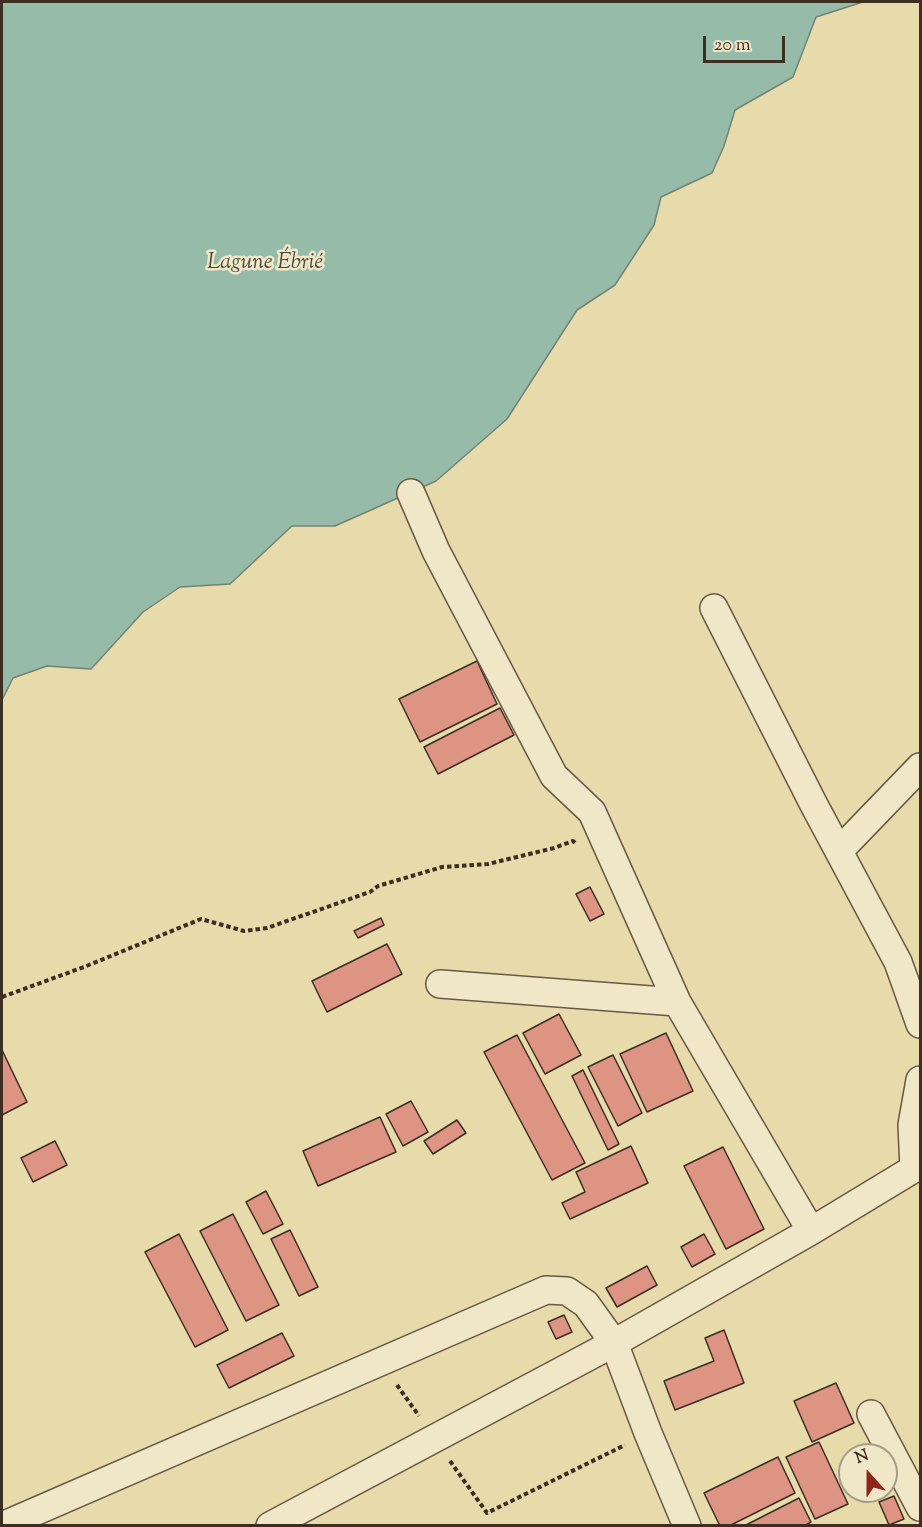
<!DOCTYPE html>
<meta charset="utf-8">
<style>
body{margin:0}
#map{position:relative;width:922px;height:1527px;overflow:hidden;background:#e7daab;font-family:"Sorts Mill Goudy",serif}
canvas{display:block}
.frame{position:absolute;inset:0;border:3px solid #3d2e22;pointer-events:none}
.north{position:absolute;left:838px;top:1443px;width:60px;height:60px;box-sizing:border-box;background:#efe7c8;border:2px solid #a89d86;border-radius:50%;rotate:339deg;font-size:16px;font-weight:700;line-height:24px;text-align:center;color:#3d2e22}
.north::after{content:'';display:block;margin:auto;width:21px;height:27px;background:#8f2418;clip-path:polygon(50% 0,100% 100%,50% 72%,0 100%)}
.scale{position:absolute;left:703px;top:36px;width:82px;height:27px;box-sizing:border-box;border:3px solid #3d2e22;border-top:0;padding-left:8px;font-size:18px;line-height:21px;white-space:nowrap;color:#3d2e22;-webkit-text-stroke:4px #efe7c8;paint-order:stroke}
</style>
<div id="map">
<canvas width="922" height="1527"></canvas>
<div class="frame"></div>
<div class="north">N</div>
<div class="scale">20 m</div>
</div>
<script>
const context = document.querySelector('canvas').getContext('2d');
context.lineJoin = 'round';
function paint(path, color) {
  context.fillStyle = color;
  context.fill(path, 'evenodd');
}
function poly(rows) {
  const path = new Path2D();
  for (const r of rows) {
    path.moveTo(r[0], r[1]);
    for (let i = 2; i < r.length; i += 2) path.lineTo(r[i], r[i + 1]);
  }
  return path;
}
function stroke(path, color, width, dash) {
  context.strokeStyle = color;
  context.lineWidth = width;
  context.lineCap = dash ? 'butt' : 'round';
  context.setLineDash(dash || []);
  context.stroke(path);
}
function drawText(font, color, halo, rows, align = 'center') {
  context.font = font + ' "Sorts Mill Goudy",serif';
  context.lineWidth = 5;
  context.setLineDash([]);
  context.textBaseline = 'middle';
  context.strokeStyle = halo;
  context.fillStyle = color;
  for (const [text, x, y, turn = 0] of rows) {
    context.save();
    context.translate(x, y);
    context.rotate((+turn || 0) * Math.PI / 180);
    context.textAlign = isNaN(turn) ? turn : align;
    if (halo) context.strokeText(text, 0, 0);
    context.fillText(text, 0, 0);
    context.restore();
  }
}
const water = poly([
 [2,2,863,2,816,17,793,77,735,110,724,146,712,173,661,197,654,225,615,285,577,310,507,419,436,481,335,526,292,526,230,584,180,587,143,612,91,669,47,666,13,678,2,700,2,2]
]);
const building = poly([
 [477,661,497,704,420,742,399,699,477,661],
 [500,708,514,735,438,774,424,747,500,708],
 [590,887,604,914,590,921,576,894,590,887],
 [381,918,384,925,358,938,354,931,381,918],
 [387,944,402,974,327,1012,312,981,387,944],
 [559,1014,581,1055,545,1074,523,1033,559,1014],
 [666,1033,693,1091,647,1112,620,1054,666,1033],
 [517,1035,585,1163,552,1180,484,1052,517,1035],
 [2,1050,27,1102,2,1115,2,1050],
 [613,1055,642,1113,618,1126,588,1067,613,1055],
 [583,1070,619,1144,608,1150,572,1076,583,1070],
 [411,1101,428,1132,403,1146,386,1114,411,1101],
 [380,1117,396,1152,318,1186,303,1151,380,1117],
 [457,1120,466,1133,433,1154,424,1141,457,1120],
 [55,1141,67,1165,33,1182,21,1158,55,1141],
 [631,1146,648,1183,570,1219,562,1203,585,1192,576,1172,631,1146],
 [723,1147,764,1229,726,1249,684,1166,723,1147],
 [266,1191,283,1224,263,1234,246,1202,266,1191],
 [233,1214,279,1305,246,1321,200,1231,233,1214],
 [290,1230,318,1287,299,1296,271,1239,290,1230],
 [179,1234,228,1330,195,1347,145,1252,179,1234],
 [704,1234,715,1254,692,1267,681,1247,704,1234],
 [647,1266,657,1285,617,1307,606,1288,647,1266],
 [564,1315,572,1332,556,1339,548,1322,564,1315],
 [724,1330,744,1383,675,1410,664,1381,714,1361,705,1338,724,1330],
 [282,1333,294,1356,229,1388,217,1365,282,1333],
 [836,1383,854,1423,812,1442,794,1401,836,1383],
 [819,1442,848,1504,815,1519,786,1457,819,1442],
 [778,1457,795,1493,729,1526,720,1526,704,1493,778,1457],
 [894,1496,904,1519,889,1525,879,1502,894,1496],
 [799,1498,811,1522,804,1526,744,1526,799,1498]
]);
const path = poly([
 [2,997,84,967,201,919,244,931,267,928,370,892,378,886,442,867,488,864,554,848,573,841,575,843],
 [397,1385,419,1416],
 [450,1461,487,1513,625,1445]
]);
const street = poly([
 [411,493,436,551,554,776,592,812,677,1002,811,1231],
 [714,608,813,803,898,962,920,1024],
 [839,851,920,767],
 [440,984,677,1002],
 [914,1169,912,1125,920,1080],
 [871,1414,920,1507],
 [2,1526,546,1290,567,1291,586,1304,614,1343,648,1433,687,1526],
 [270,1526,614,1343,811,1231,920,1165]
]);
const waterNames = [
 ["Lagune Ébrié",265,264]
];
paint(water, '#97bba9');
stroke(water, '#738373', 1.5);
paint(building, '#de9482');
stroke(building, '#3d2e22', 1.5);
stroke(street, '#685944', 30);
stroke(path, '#3d2e22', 4, [4.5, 3]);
stroke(street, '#efe7c8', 27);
drawText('italic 22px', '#4f4a3d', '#efe7c8', waterNames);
</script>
